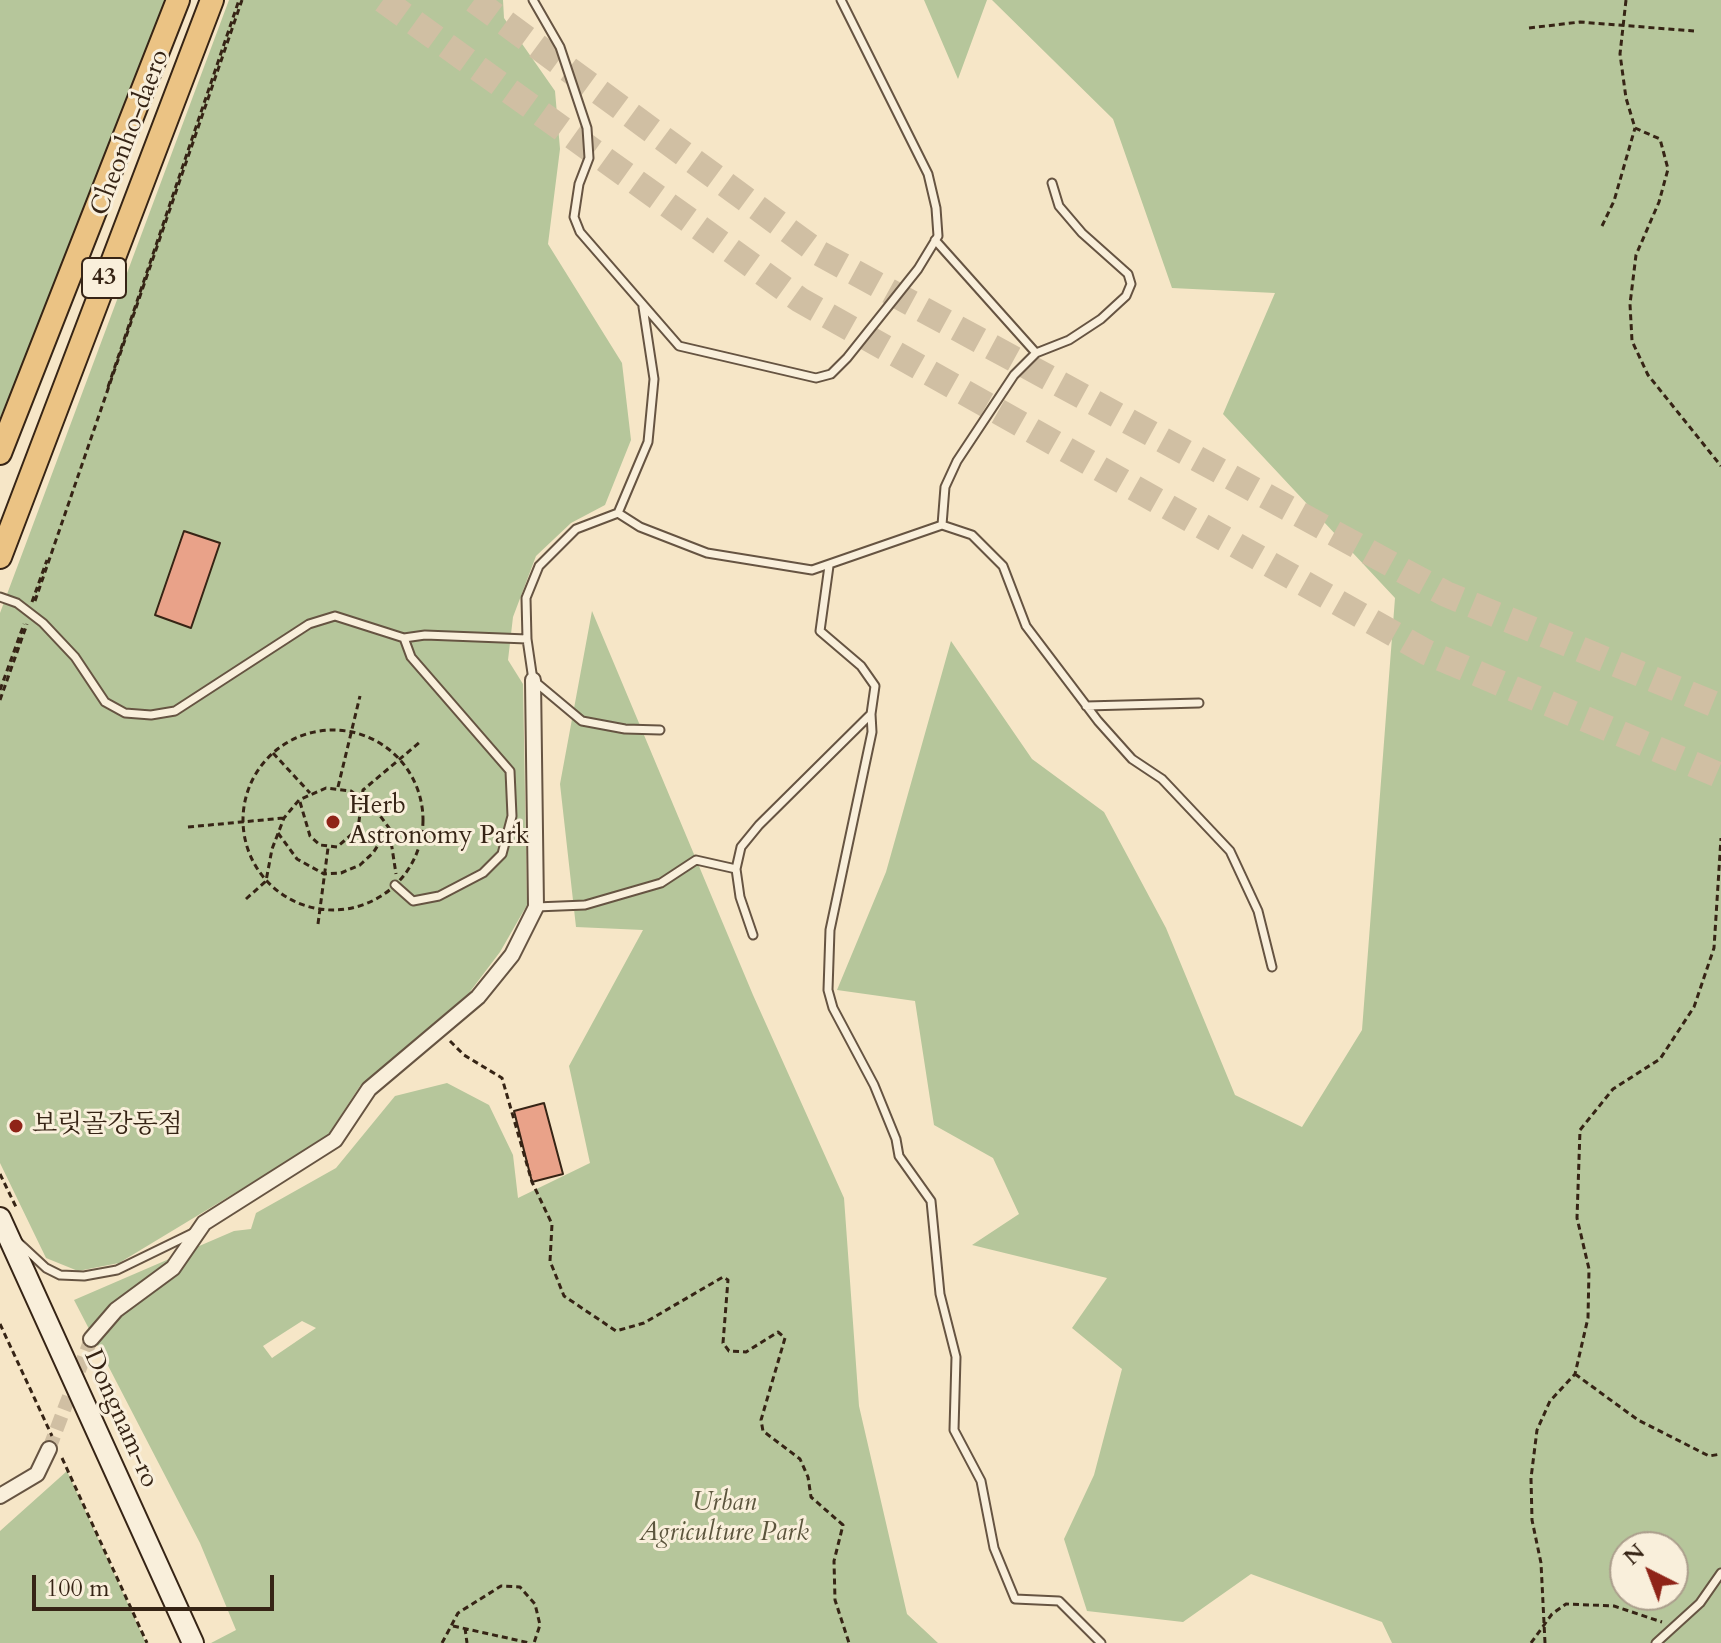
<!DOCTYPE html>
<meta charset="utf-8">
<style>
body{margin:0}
#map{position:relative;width:1721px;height:1643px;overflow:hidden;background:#f6e6c7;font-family:Cardo,serif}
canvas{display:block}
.north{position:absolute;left:1609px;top:1531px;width:80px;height:80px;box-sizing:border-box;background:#f9efdb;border:2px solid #ab9e8c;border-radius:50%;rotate:318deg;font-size:22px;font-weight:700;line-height:32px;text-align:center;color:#362415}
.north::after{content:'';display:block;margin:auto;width:28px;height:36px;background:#8f2418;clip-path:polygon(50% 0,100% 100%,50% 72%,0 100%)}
.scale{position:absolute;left:32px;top:1575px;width:242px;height:36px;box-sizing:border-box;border:4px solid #362415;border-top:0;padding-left:10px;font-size:24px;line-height:28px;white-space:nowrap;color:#362415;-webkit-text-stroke:6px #f9efdb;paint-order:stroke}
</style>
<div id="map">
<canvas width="1721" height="1643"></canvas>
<div class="north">N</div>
<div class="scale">100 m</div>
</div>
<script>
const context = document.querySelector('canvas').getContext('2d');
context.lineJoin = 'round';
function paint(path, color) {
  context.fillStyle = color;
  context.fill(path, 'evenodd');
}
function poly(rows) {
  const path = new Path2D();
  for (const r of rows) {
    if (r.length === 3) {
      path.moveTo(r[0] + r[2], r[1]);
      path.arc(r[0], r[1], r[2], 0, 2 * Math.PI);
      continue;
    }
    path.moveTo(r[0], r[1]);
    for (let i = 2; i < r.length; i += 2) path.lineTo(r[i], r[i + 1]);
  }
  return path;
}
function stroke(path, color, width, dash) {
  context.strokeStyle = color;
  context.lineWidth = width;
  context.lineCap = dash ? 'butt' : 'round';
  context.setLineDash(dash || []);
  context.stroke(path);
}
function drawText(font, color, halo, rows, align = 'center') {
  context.font = font + ' Cardo,"Noto Serif KR",serif';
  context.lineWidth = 6;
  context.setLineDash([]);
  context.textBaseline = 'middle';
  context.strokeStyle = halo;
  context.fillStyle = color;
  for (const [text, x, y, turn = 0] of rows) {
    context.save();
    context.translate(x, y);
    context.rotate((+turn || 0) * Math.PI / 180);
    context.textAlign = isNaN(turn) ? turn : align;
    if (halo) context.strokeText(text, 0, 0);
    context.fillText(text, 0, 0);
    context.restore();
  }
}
const green = poly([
 [0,0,173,0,0,418],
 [229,0,503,0,504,18,555,91,560,149,548,244,622,363,631,440,605,505,571,523,536,556,513,617,508,660,523,684,527,905,500,952,469,993,360,1086,326,1138,119,1263,78,1271,46,1258,0,1163,0,613],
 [924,0,987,0,958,79],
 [992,0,1721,0,1721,1643,1392,1643,1382,1622,1251,1574,1183,1622,1087,1611,1064,1539,1094,1475,1122,1369,1072,1328,1107,1278,972,1245,1019,1214,993,1158,934,1125,915,1001,837,990,886,872,951,641,1032,759,1104,812,1166,928,1235,1095,1302,1127,1362,1030,1395,598,1223,414,1275,293,1172,288,1113,119],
 [1625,1547,1673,1547,1673,1595,1625,1595],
 [592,611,753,995,844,1198,859,1406,907,1614,938,1643,211,1643,236,1630,200,1543,74,1300,234,1231,251,1229,256,1213,336,1168,395,1096,447,1083,489,1105,513,1155,518,1198,590,1163,569,1066,643,930,576,927,560,784],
 [302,1321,316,1328,272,1358,263,1346],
 [67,1471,146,1643,0,1643,0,1531]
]);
const building = poly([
 [184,531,220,543,191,628,155,615,184,531],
 [544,1103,563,1174,532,1182,514,1111,544,1103]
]);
const streetTunnel = poly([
 [49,1449,91,1339]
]);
const highwayTunnel = poly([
 [383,0,800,300,1426,652,1721,776],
 [474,0,819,253,1446,594,1721,707]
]);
const path = poly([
 [1626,0,1620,54,1626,98,1635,128,1660,139,1668,169,1659,202,1636,255,1630,304,1632,341,1648,375,1721,466],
 [1529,28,1580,22,1694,31],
 [1602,226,1614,201,1635,128],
 [108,387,239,0],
 [35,601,242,0],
 [32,602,47,560],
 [0,690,24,624],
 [0,700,27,624],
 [333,820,90],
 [273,753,310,793],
 [338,787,360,696],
 [300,802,310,836,320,845,337,847,358,829,363,790,420,742],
 [188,827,284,818],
 [278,833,297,859,324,874,341,873,360,865,373,853,389,828],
 [246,899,266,881,272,849,284,818,299,800,326,788,351,791,376,810,389,828,396,874],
 [318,924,328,848],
 [450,1041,464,1055,502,1078,532,1182,552,1224,550,1261,564,1296,616,1331,644,1323,723,1277,728,1280,723,1343,729,1351,746,1352,778,1332,785,1338,761,1420,763,1431,800,1459,808,1477,811,1497,843,1525,834,1561,835,1600,849,1643],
 [0,1174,16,1207],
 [0,1324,52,1436],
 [1575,1374,1638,1420,1709,1456,1721,1454],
 [62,1458,147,1643],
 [453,1626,530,1643],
 [465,1628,467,1643],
 [442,1643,458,1613,501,1586,520,1587,535,1604,540,1625,534,1643],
 [1531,1643,1552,1614,1566,1604,1614,1606,1662,1622],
 [1545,1643,1541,1563,1532,1520,1531,1478,1537,1430,1550,1401,1575,1374,1588,1318,1589,1269,1577,1218,1580,1130,1613,1089,1660,1059,1694,1007,1714,948,1721,838]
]);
const lane = poly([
 [533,0,560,47,587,128,589,158,579,184,574,217,580,232,679,346,816,378,831,374,847,358,918,269,938,236,936,208,928,174,841,0],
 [935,240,1036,353],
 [618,513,640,527,707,553,812,570,942,525,972,535,1003,566,1026,626,1098,721,1132,759,1162,779,1230,851,1258,911,1272,967],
 [942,525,945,487,957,461,1014,375,1036,353,1069,340,1101,319,1126,296,1131,284,1128,274,1082,233,1059,206,1052,183],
 [0,597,17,603,43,623,75,657,105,702,125,713,151,715,175,711,309,624,335,616,404,638,425,635,527,639,533,680,582,721,625,729,660,730],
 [527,639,526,598,539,566,576,529,618,513,648,442,654,379,643,307],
 [1086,706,1199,703],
 [871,714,872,732,830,930,828,990,833,1008,874,1085,896,1139,899,1156,931,1201,940,1294,956,1357,954,1430,981,1481,994,1548,1015,1599,1059,1601,1101,1643],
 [395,885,413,901,439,896,483,873,502,854,512,816,510,771,411,657,404,638],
 [536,907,585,905,661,883,696,860,736,869],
 [753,935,740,897,736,869,741,847,759,825,871,714,875,686,861,666,820,631,829,566],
 [18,1242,46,1268,60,1275,84,1276,117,1270,193,1233],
 [1656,1643,1700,1603,1721,1573]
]);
const street = poly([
 [91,1339,116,1310,173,1268,204,1223,335,1140,369,1089,478,997,512,955,536,907,533,680],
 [0,1496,37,1474,49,1449]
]);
const secondary = poly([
 [0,1218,193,1643]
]);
const primary = poly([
 [0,453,178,0],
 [0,557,212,0]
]);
const markers = [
 [333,822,8,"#8f2418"],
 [16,1126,8,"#8f2418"]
];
const shields = [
 [104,278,44]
];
const shieldNames = [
 ["43",104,278]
];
const streetNames = [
 ["Cheonho-daero",131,133,-69],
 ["Dongnam-ro",120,1419,66]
];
const poiNames = [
 ["Herb",349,807],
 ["Astronomy Park",349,837],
 ["보릿골강동점",32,1126]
];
const parkNames = [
 ["Urban",724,1504],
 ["Agriculture Park",724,1534]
];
paint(green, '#b6c69b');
paint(building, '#e9a289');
stroke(building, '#362415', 2);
stroke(streetTunnel, '#d0bfa3', 14, [14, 7]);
stroke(highwayTunnel, '#d0bfa3', 26, [26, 13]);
stroke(lane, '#665442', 11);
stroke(street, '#665442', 18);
stroke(secondary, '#362415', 24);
stroke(primary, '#362415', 26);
stroke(path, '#362415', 3, [6, 4]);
stroke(lane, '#f9efdb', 7);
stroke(street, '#f9efdb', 14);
stroke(secondary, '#f9efdb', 20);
stroke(primary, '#ebc384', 22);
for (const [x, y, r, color] of markers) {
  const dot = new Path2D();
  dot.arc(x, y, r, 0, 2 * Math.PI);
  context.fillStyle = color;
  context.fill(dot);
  stroke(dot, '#f9efdb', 3);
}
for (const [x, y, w] of shields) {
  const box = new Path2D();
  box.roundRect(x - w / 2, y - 20, w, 40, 6);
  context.fillStyle = '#f9efdb';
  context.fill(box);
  stroke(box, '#362415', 2);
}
drawText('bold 24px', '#362415', null, shieldNames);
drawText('26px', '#362415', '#f9efdb', streetNames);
drawText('26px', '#362415', '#f9efdb', poiNames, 'left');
drawText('italic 26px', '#5c553d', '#f9efdb', parkNames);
</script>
